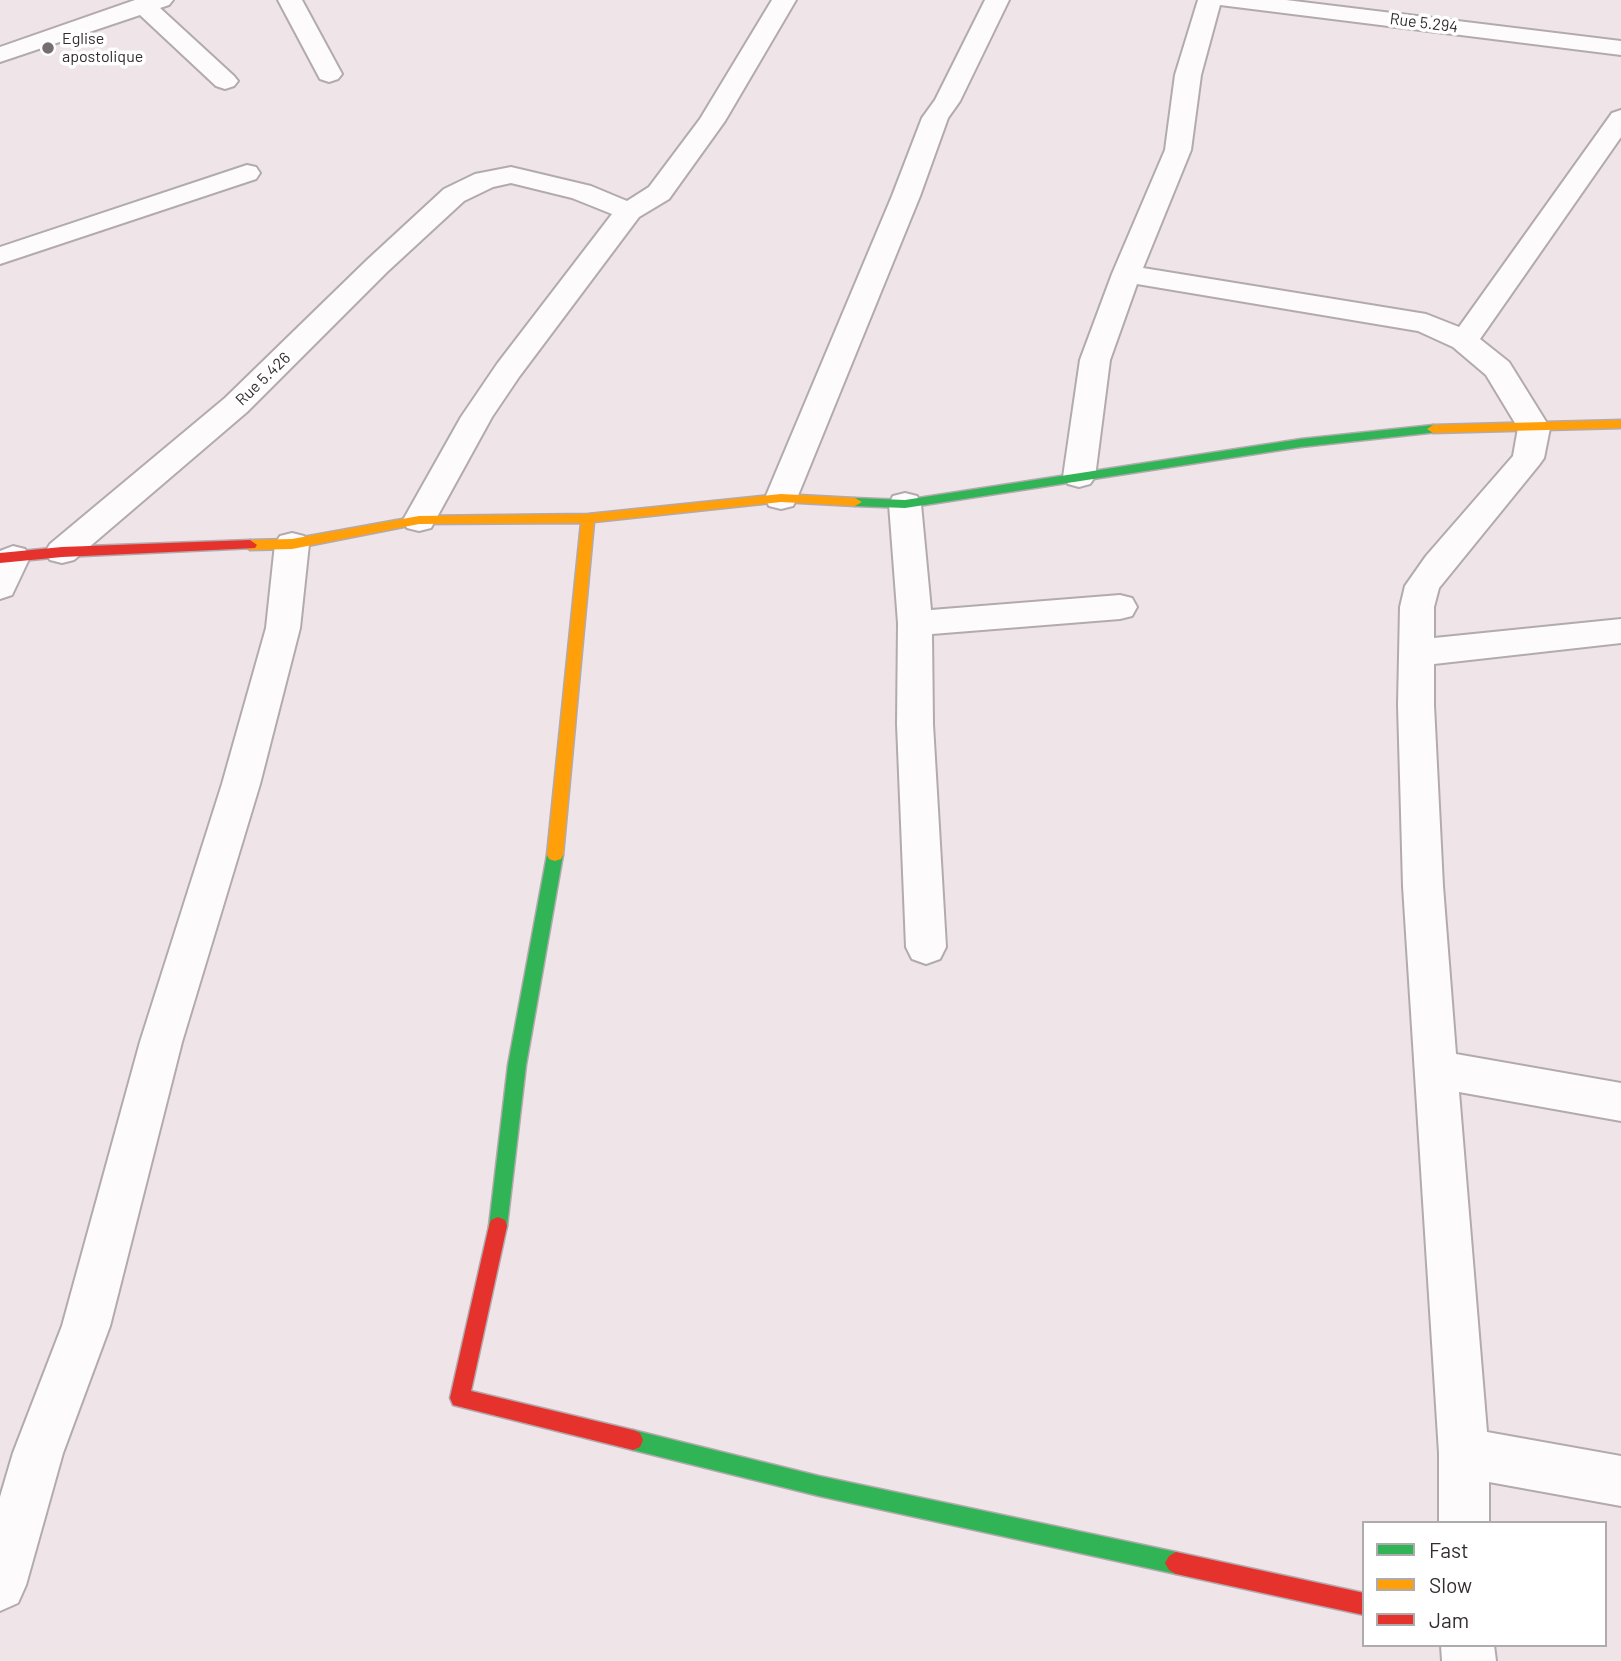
<!DOCTYPE html>
<style>
body{margin:0}
#map{position:relative;width:1621px;height:1661px;overflow:hidden;background:#efe5e9;font-family:Barlow,sans-serif}
canvas{display:block}
.legend{position:absolute;left:1362px;top:1521px;width:245px;height:126px;box-sizing:border-box;background:#fff;border:2px solid #aeabac;margin:0;padding:9px 12px;list-style:none;font-size:21px;color:#342d30}
.legend li{display:flex;align-items:center;gap:14px;height:35px}
.legend b{width:35px;border:2px solid #aeabac}
</style>
<div id="map">
<canvas width="1621" height="1661"></canvas>
<ul class="legend">
<li><b style="height:9px;background:#30b455"></b>Fast</li>
<li><b style="height:9px;background:#ff9f0a"></b>Slow</li>
<li><b style="height:9px;background:#e5322d"></b>Jam</li>
</ul>
</div>
<script>
const context = document.querySelector('canvas').getContext('2d');
context.lineJoin = 'round';
function poly(rows) {
  const path = new Path2D();
  for (const r of rows) {
    path.moveTo(r[0], r[1]);
    for (let i = 2; i < r.length; i += 2) path.lineTo(r[i], r[i + 1]);
  }
  return path;
}
function stroke(path, color, width, dash) {
  context.strokeStyle = color;
  context.lineWidth = width;
  context.lineCap = dash ? 'butt' : 'round';
  context.setLineDash(dash || []);
  context.stroke(path);
}
function paint(path, color) {
  context.fillStyle = color;
  context.fill(path, 'evenodd');
}
function drawText(font, color, halo, rows, align = 'center') {
  context.font = font + ' Barlow,sans-serif';
  context.lineWidth = 7;
  context.setLineDash([]);
  context.textBaseline = 'middle';
  context.strokeStyle = halo;
  context.fillStyle = color;
  for (const [text, x, y, turn = 0] of rows) {
    context.save();
    context.translate(x, y);
    context.rotate((+turn || 0) * Math.PI / 180);
    context.textAlign = isNaN(turn) ? turn : align;
    if (halo) context.strokeText(text, 0, 0);
    context.fillText(text, 0, 0);
    context.restore();
  }
}
const street = poly([
 [135,0,173,0,169,5,160,8,234,76,238,81,234,86,225,89,216,86,140,15,0,62,0,47,135,0],
 [278,0,302,0,342,74,338,79,329,82,320,79,278,0],
 [772,0,796,0,725,121,669,199,639,217,519,377,492,417,431,528,419,531,407,528,403,520,461,417,497,364,612,214,572,198,511,183,493,187,464,201,387,272,247,412,74,560,62,563,50,560,45,552,50,544,225,398,367,260,444,189,475,174,511,167,591,186,627,201,649,187,700,119,772,0],
 [985,0,1009,0,960,101,948,118,920,196,797,498,793,506,781,509,769,506,765,498,892,196,922,118,935,100,985,0],
 [1198,0,1286,0,1621,41,1621,55,1220,5,1201,75,1191,150,1143,268,1426,314,1459,327,1612,113,1621,110,1621,137,1480,339,1509,362,1550,428,1544,458,1539,465,1439,588,1434,607,1434,638,1621,619,1621,643,1434,664,1434,705,1443,886,1456,1054,1621,1083,1621,1121,1459,1092,1487,1432,1621,1456,1621,1506,1489,1482,1489,1523,1439,1523,1439,1453,1403,886,1398,705,1400,607,1405,586,1426,556,1513,456,1518,428,1486,375,1453,347,1418,331,1137,284,1110,360,1095,477,1090,484,1079,487,1068,484,1063,477,1080,360,1112,274,1165,150,1175,75,1198,0],
 [247,165,256,167,260,173,256,179,0,264,0,247,247,165],
 [905,493,917,496,921,504,931,610,1120,595,1132,598,1137,607,1132,616,1120,619,932,634,933,724,946,947,940,959,926,964,912,959,906,947,897,724,898,623,889,504,893,496,905,493],
 [292,533,304,536,309,544,300,628,260,784,182,1042,110,1326,63,1453,26,1585,18,1603,0,1611,0,1497,13,1453,62,1326,140,1042,222,784,266,628,275,544,280,536,292,533],
 [13,546,25,549,30,557,12,595,0,599,0,551,13,546],
 [1441,1645,1494,1645,1496,1661,1442,1661,1441,1645]
]);
const fast = poly([
 [1433,425,1439,429,1438,432,1301,447,905,508,855,506,848,502,855,498,905,500,1301,439,1433,425],
 [555,849,561,851,563,855,526,1065,507,1226,505,1232,498,1235,491,1232,489,1226,508,1065,547,855,549,851,555,849],
 [633,1430,819,1476,1176,1552,1183,1556,1187,1563,1183,1570,1176,1574,819,1496,633,1450,626,1447,623,1440,626,1433,633,1430]
]);
const slow = poly([
 [1621,420,1621,428,1433,433,1427,429,1433,425,1621,420],
 [781,494,855,498,862,502,855,506,781,502,594,522,563,855,561,859,555,861,549,859,547,855,581,523,419,524,292,549,250,550,243,545,250,540,292,539,419,516,588,514,781,494]
]);
const jam = poly([
 [250,540,257,545,255,548,62,557,0,563,0,553,62,547,250,540],
 [498,1217,505,1220,507,1226,471,1391,633,1430,640,1433,643,1440,640,1447,633,1450,453,1405,450,1398,489,1226,491,1220,498,1217],
 [1176,1552,1364,1593,1364,1615,1176,1574,1169,1570,1165,1563,1169,1556,1176,1552]
]);
const markers = [
 [48,48,7,"#756d71"]
];
const farStreetnames = [
 ["Rue 5.294",1424,23,7],
 ["Rue 5.426",263,379,-44]
];
const farPoinames = [
 ["Eglise",62,39],
 ["apostolique",62,57]
];
stroke(street, '#b2aaae', 4);
stroke(fast, '#b2aaae', 3);
stroke(slow, '#b2aaae', 3);
stroke(jam, '#b2aaae', 3);
paint(street, '#fdfbfc');
paint(fast, '#30b455');
paint(slow, '#ff9f0a');
paint(jam, '#e5322d');
for (const [x, y, r, color] of markers) {
  const dot = new Path2D();
  dot.arc(x, y, r, 0, 2 * Math.PI);
  context.fillStyle = color;
  context.fill(dot);
  stroke(dot, '#fff', 2.5);
}
drawText('16px', '#342d30', '#fff', farStreetnames);
drawText('16px', '#342d30', '#fff', farPoinames, 'left');
</script>
